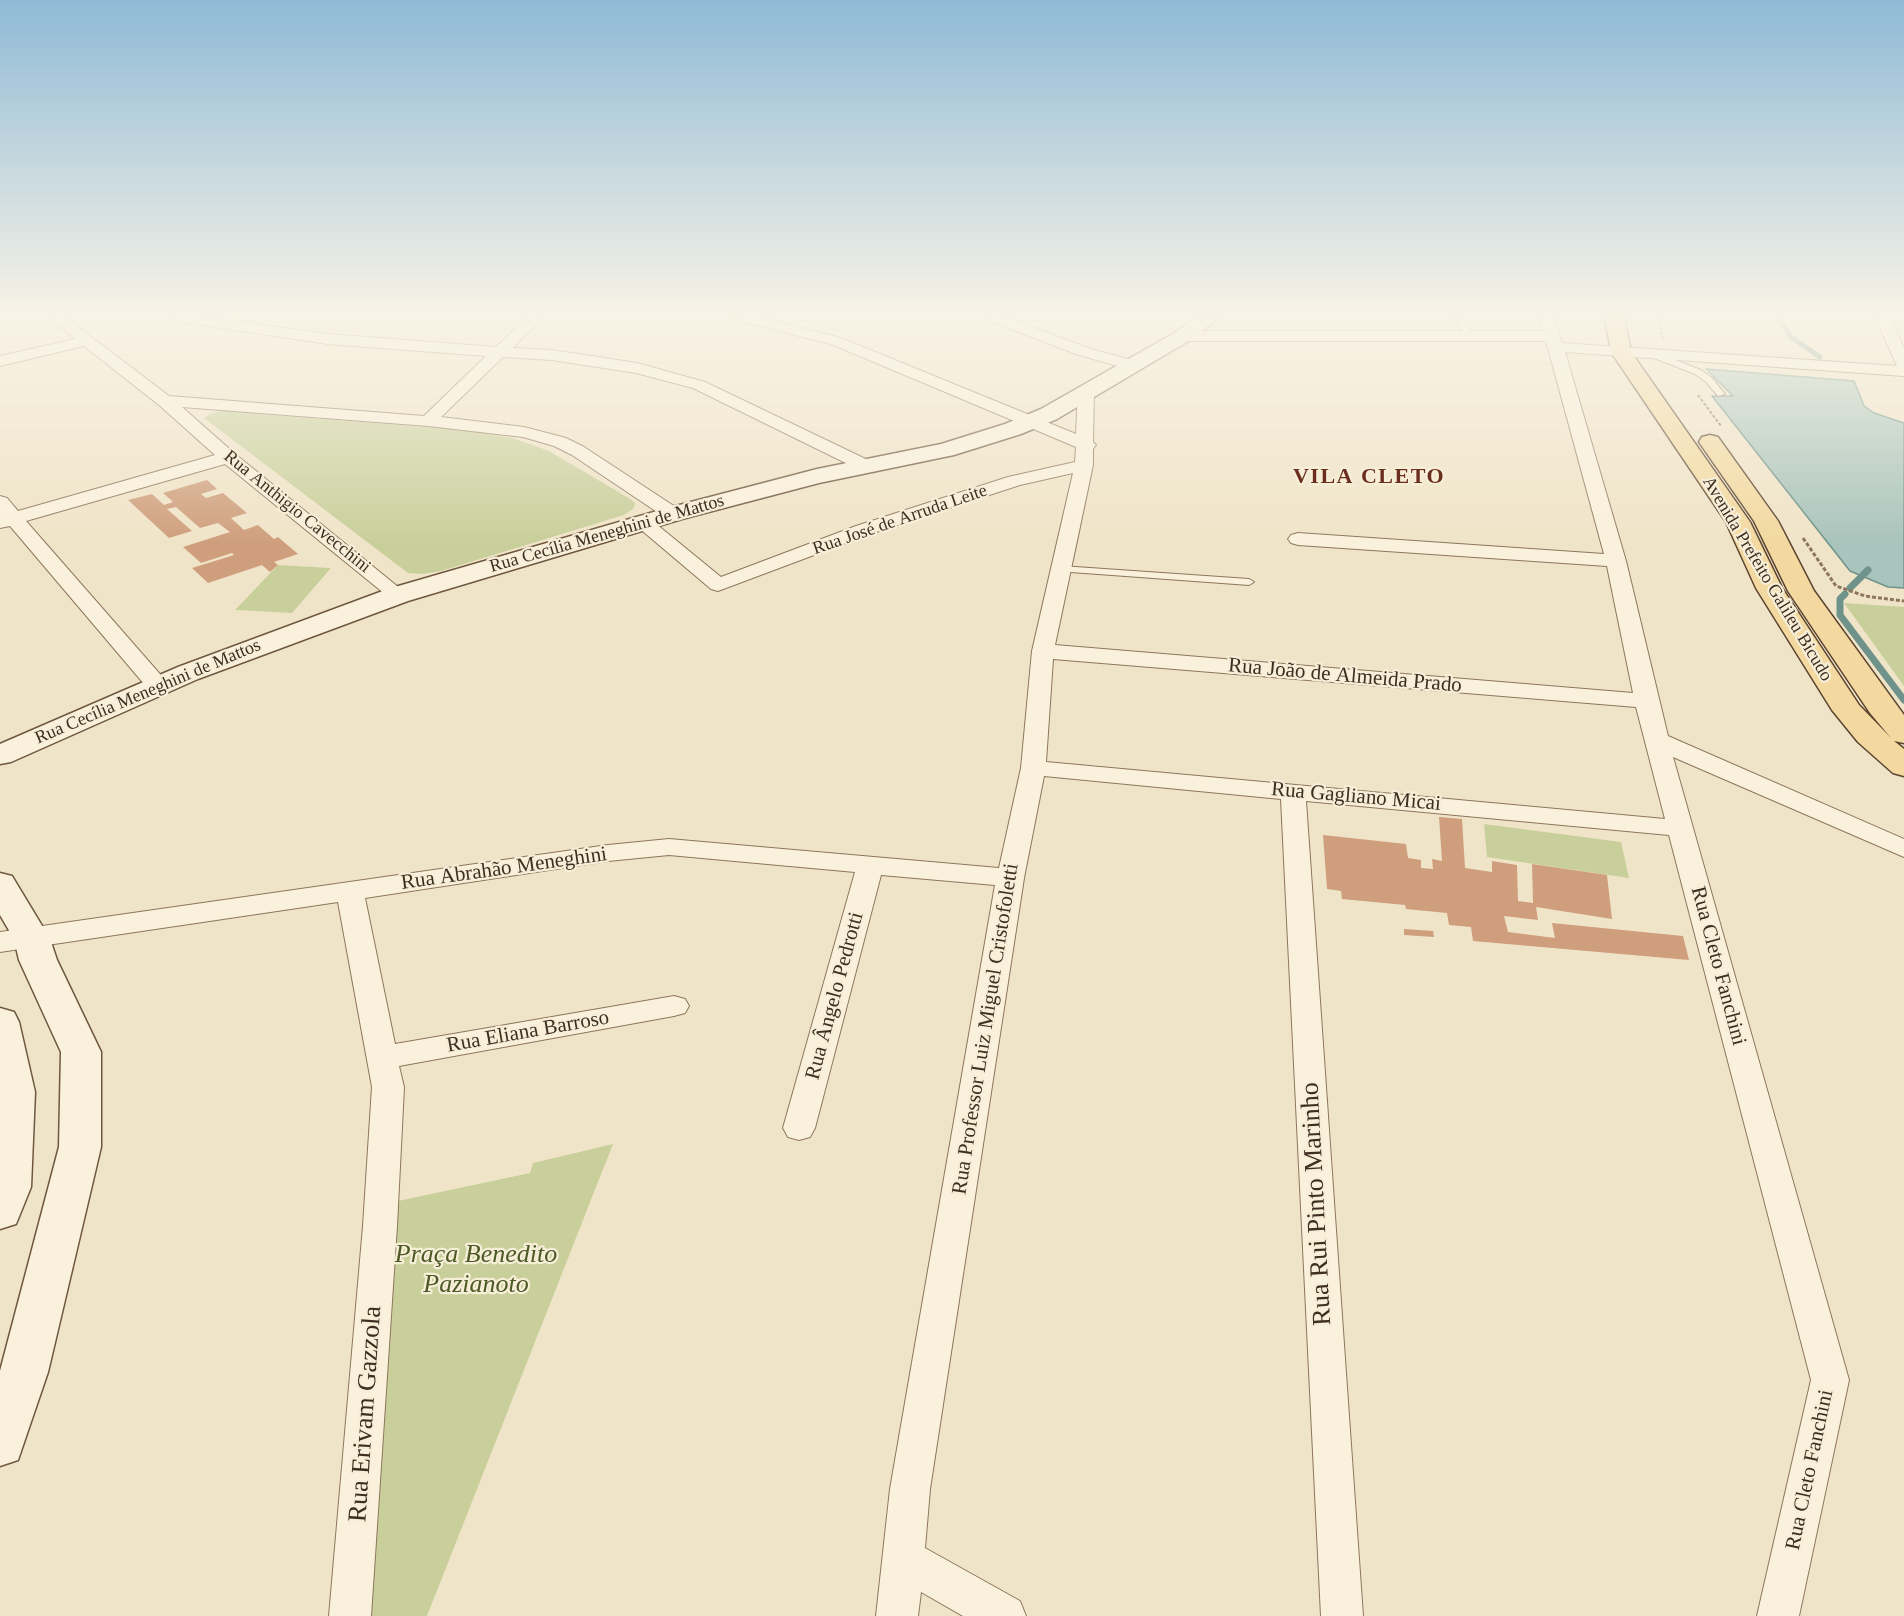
<!DOCTYPE html>
<meta charset="utf-8">
<style>
body{margin:0}
canvas{display:block;background:#f0e4c8}
</style>
<canvas width="1904" height="1616"></canvas>
<script>
const context = document.querySelector('canvas').getContext('2d');
context.lineJoin = 'round';
function paint(path, color) {
  context.fillStyle = color;
  context.fill(path, 'evenodd');
}
function poly(rows) {
  const path = new Path2D();
  for (const r of rows) {
    path.moveTo(r[0], r[1]);
    for (let i = 2; i < r.length; i += 2) path.lineTo(r[i], r[i + 1]);
  }
  return path;
}
function stroke(path, color, width, dash) {
  context.strokeStyle = color;
  context.lineWidth = width;
  context.lineCap = dash ? 'butt' : 'round';
  context.setLineDash(dash || []);
  context.stroke(path);
}
function drawText(font, color, halo, rows, align = 'center') {
  context.font = font + ' "Times New Roman",serif';
  context.lineWidth = 4.5;
  context.setLineDash([]);
  context.textBaseline = 'middle';
  context.strokeStyle = halo;
  context.fillStyle = color;
  for (const [text, x, y, turn = 0] of rows) {
    context.save();
    context.translate(x, y);
    context.rotate((+turn || 0) * Math.PI / 180);
    context.textAlign = isNaN(turn) ? turn : align;
    if (halo) context.strokeText(text, 0, 0);
    context.fillText(text, 0, 0);
    context.restore();
  }
}
const green = poly([
 [221,411,463,430,513,438,549,451,632,500,635,503,634,508,624,515,441,571,423,574,408,573,204,418,212,413],
 [278,565,331,568,292,613,235,610],
 [1844,603,1904,607,1904,686],
 [1484,824,1621,842,1629,878,1487,857],
 [613,1144,427,1616,366,1616,398,1201,530,1173,533,1163]
]);
const water = poly([
 [1706,369,1854,381,1864,406,1874,413,1904,423,1904,588,1888,587,1850,571,1712,396,1733,396,1706,369]
]);
const streamFar1 = poly([
 [1778,317,1791,337,1820,357]
]);
const stream = poly([
 [1850,588,1868,570],
 [1845,594,1840,599,1840,615,1904,700]
]);
const building = poly([
 [207,480,217,489,201,494,206,498,223,493,247,513,231,518,244,530,258,525,274,539,278,537,298,554,274,562,278,565,270,572,262,565,208,583,192,568,234,555,232,553,201,563,183,547,230,532,218,523,200,528,176,507,167,509,192,531,169,538,128,500,152,494,164,505,173,502,163,493],
 [1439,817,1462,819,1465,868,1492,872,1492,861,1517,865,1518,901,1533,903,1532,864,1607,875,1612,919,1536,907,1538,920,1504,916,1508,932,1555,938,1552,923,1683,936,1689,960,1473,941,1471,927,1449,925,1447,913,1406,909,1405,905,1342,899,1341,891,1327,889,1323,835,1406,844,1408,858,1421,860,1421,868,1433,869,1432,859,1442,861],
 [1404,929,1433,931,1434,937,1404,935]
]);
const pathFar1 = poly([
 [1657,317,1663,339],
 [1698,395,1721,426]
]);
const path = poly([
 [1803,538,1836,586,1865,596,1904,601]
]);
const lane = poly([
 [1453,317,1461,317,1475,336,1474,338,1468,338,1453,317],
 [1649,352,1655,352,1701,370,1712,378,1725,394,1718,396,1706,382,1695,374,1649,356,1649,352],
 [1061,566,1249,579,1254,582,1249,585,1057,571,1057,567,1061,566]
]);
const street = poly([
 [49,317,65,317,169,396,424,416,486,356,328,344,175,321,168,317,204,317,328,334,496,347,528,317,543,317,513,348,552,350,637,363,705,382,872,462,875,466,872,470,866,471,860,470,693,388,636,373,552,360,503,357,441,417,524,427,566,438,584,447,680,510,683,514,680,518,666,518,572,455,554,446,523,437,428,426,182,407,234,453,408,595,405,599,398,601,391,599,225,464,26,521,166,681,169,686,166,691,158,693,150,691,10,526,0,528,0,496,7,498,18,511,215,455,159,405,84,346,0,366,0,356,75,339,49,317],
 [735,317,759,317,841,338,1076,434,1078,391,1080,388,1092,388,1094,391,1093,442,1096,445,1093,449,1093,465,1055,645,1633,693,1607,566,1298,545,1291,543,1288,539,1291,535,1298,533,1604,554,1546,341,1183,341,1175,336,1183,331,1543,331,1540,317,1554,317,1562,343,1897,366,1875,317,1889,317,1904,348,1904,376,1565,352,1626,561,1668,736,1904,839,1904,857,1673,757,1849,1380,1799,1616,1757,1616,1811,1380,1669,835,1306,801,1363,1616,1321,1616,1281,799,1044,776,1024,878,930,1489,925,1548,1020,1601,1026,1616,963,1616,921,1592,918,1616,876,1616,890,1489,995,885,881,875,815,1128,810,1137,799,1140,788,1137,783,1128,855,872,669,855,608,861,365,898,395,1044,674,996,685,999,689,1006,685,1013,674,1016,399,1066,404,1087,397,1226,371,1616,329,1616,363,1226,372,1087,338,902,0,952,0,932,608,845,669,839,999,868,1021,768,1032,651,1073,473,1020,485,870,534,718,591,711,589,633,523,636,519,643,517,650,519,721,577,856,526,1008,477,1075,462,1076,447,831,344,737,320,735,317],
 [1053,659,1636,707,1665,819,1046,762,1053,659],
 [985,317,1005,317,1091,349,1138,362,1140,365,1132,370,1079,355,987,320,985,317]
]);
const secondary = poly([
 [1198,317,1220,317,1190,340,1057,419,1021,434,954,455,819,483,682,519,408,601,198,679,11,762,0,764,0,744,178,667,388,589,664,509,817,469,941,444,1005,424,1041,409,1176,332,1198,317],
 [0,873,12,876,50,939,57,960,101,1052,101,1147,48,1372,18,1460,0,1466,0,1371,59,1147,61,1052,19,960,14,939,0,915,0,873],
 [0,1008,14,1012,19,1022,35,1092,31,1187,16,1224,0,1229,0,1008]
]);
const primary = poly([
 [1605,317,1624,317,1631,352,1750,522,1782,588,1859,705,1891,738,1870,713,1788,591,1754,521,1699,442,1702,437,1710,435,1718,437,1778,521,1814,591,1904,715,1904,743,1894,741,1904,749,1904,776,1893,773,1858,742,1832,710,1756,588,1726,522,1611,352,1605,317]
]);
const farStreetnames = [
 ["Rua Anthigio Cavecchini",297,512,39],
 ["Rua José de Arruda Leite",900,520,-19],
 ["Rua Cecília Meneghini de Mattos",607,534,-16],
 ["Avenida Prefeito Galileu Bicudo",1767,579,59],
 ["Rua Cecília Meneghini de Mattos",148,692,-23]
];
const streetNames = [
 ["Rua João de Almeida Prado",1345,676,5],
 ["Rua Gagliano Micai",1356,797,5],
 ["Rua Abrahão Meneghini",504,869,-8],
 ["Rua Cleto Fanchini",1718,966,75],
 ["Rua Ângelo Pedrotti",835,996,-75],
 ["Rua Professor Luiz Miguel Cristofoletti",986,1029,-81],
 ["Rua Eliana Barroso",528,1032,-10],
 ["Rua Cleto Fanchini",1810,1470,-78]
];
const farDistrictnames = [
 ["VILA CLETO",1369,477]
];
const nearStreetnames = [
 ["Rua Rui Pinto Marinho",1317,1204,-93],
 ["Rua Erivam Gazzola",366,1414,-86]
];
const nearParknames = [
 ["Praça Benedito",476,1255],
 ["Pazianoto",476,1285]
];
paint(green, '#c9cf9b');
paint(water, '#a9c4bc');
stroke(water, '#6f938a', 1.5);
stroke(streamFar1, '#6f938a', 5);
stroke(stream, '#6f938a', 7);
paint(building, '#cf9f7d');
stroke(lane, '#8d765c', 2);
stroke(street, '#8d765c', 2);
stroke(secondary, '#6f573f', 3);
stroke(primary, '#5b4430', 3);
stroke(pathFar1, '#8d765c', 2, [3, 2]);
stroke(path, '#8d765c', 3, [4, 2]);
paint(lane, '#faf1dc');
paint(street, '#faf1dc');
paint(secondary, '#faf1dc');
paint(primary, '#f3d9a0');
const sky = context.createLinearGradient(0, 0, 0, 543);
sky.addColorStop(0, '#8fbad6');
sky.addColorStop(0.58, '#f8f3e6');
sky.addColorStop(1, '#f8f3e600');
context.fillStyle = sky;
context.fillRect(0, 0, 1904, 543);
drawText('18px', '#3d2e20', '#f7eed8', farStreetnames);
drawText('21px', '#3d2e20', '#f7eed8', streetNames);
context.letterSpacing = '1.5px';
drawText('bold 22px', '#6b2e1e', '#f7eed8', farDistrictnames);
context.letterSpacing = '0px';
drawText('26px', '#3d2e20', '#f7eed8', nearStreetnames);
drawText('italic 26px', '#4d5a26', '#f7eed8', nearParknames);
</script>
